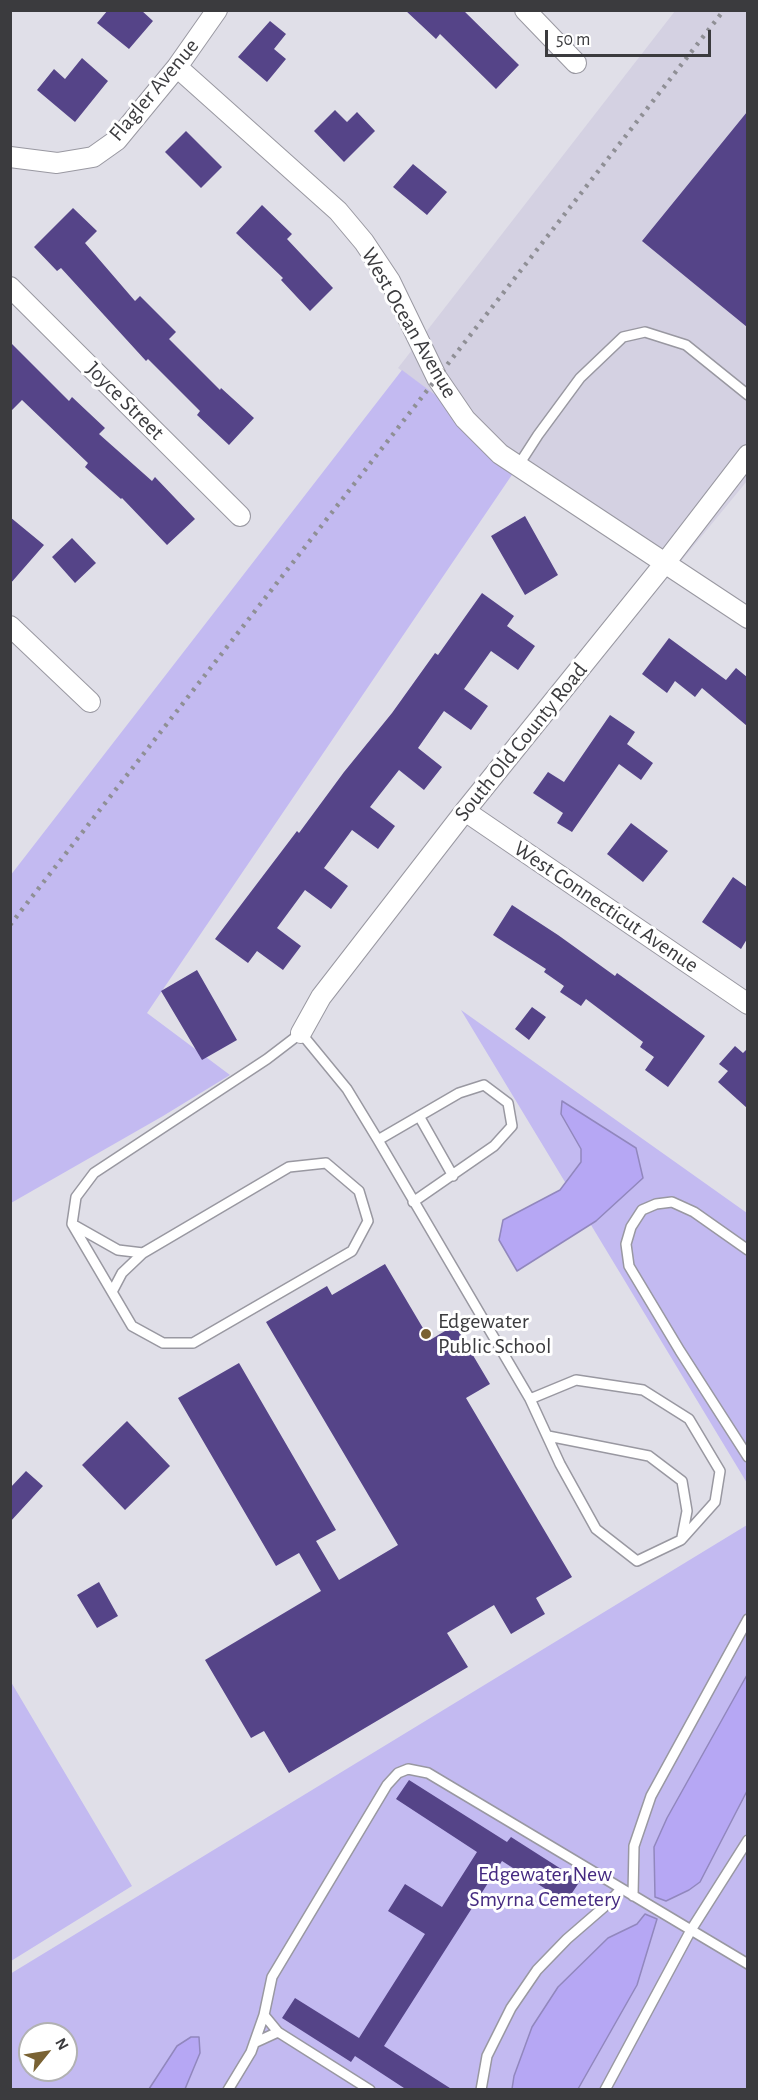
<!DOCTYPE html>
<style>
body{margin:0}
#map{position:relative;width:758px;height:2100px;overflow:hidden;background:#e0dfe8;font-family:"Alegreya Sans",sans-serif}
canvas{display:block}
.frame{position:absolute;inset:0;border:12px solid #3b3b3e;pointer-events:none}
.north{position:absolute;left:18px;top:2022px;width:60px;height:60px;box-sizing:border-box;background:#fff;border:2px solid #b1b1b2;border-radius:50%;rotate:60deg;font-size:16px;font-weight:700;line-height:24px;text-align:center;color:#3b3b3e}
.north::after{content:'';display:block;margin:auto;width:21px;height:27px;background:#7a6233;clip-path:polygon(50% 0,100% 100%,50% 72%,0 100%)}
.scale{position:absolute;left:545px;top:30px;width:166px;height:27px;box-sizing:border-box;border:3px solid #3b3b3e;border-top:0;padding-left:8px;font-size:18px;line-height:21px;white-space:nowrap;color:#3b3b3e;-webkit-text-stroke:4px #fff;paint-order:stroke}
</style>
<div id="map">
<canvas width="758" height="2100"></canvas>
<div class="frame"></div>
<div class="north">N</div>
<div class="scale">50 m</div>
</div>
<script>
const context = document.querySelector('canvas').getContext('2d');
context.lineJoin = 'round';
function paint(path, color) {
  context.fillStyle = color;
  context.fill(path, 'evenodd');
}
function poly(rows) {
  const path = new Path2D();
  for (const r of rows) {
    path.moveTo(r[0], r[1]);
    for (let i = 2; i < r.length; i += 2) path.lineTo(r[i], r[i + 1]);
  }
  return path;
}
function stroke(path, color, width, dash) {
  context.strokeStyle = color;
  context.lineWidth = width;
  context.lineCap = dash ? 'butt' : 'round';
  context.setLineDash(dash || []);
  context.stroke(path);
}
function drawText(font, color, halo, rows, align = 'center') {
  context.font = font + ' "Alegreya Sans",sans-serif';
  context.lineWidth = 6;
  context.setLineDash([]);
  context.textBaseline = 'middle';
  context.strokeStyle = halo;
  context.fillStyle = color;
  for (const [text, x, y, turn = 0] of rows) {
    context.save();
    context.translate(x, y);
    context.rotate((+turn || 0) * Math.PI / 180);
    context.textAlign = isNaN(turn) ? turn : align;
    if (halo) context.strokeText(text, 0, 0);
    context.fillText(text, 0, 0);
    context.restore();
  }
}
const built = poly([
 [675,11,747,11,747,481,673,571,398,368]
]);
const green = poly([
 [402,370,522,460,147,1013,230,1075,163,1116,11,1203,10,876],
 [461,1010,747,1213,747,1483],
 [747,1525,747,2089,11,2089,10,1974],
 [30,2034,66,2034,66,2070,30,2070],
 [11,1682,132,1886,11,1961,10,1961]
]);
const water = poly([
 [562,1101,636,1148,643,1178,596,1221,517,1271,499,1240,503,1220,560,1190,581,1162,581,1149,561,1114,562,1101],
 [747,1675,747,1791,700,1882,689,1890,666,1901,655,1897,654,1847,667,1818,747,1675],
 [645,1914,657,1919,637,1985,578,2089,512,2089,514,2076,532,2027,558,1987,608,1938,637,1924,645,1914],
 [191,2037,199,2037,200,2053,185,2089,149,2089,177,2046,191,2037]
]);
const building = poly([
 [108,10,141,10,153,21,129,49,97,23],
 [405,10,463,10,519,65,496,89,440,34,436,39],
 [270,21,286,34,274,49,286,59,267,82,238,57],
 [82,58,108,81,75,122,37,90,54,69,65,79],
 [335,110,347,122,357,112,375,131,344,162,314,131],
 [747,112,747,327,642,241],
 [186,131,222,167,201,188,165,152],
 [413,164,447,192,427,215,393,187],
 [262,205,292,234,287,239,333,288,310,311,281,280,283,278,236,233],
 [73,208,97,231,85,243,135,301,140,296,176,332,169,339,220,390,221,388,254,418,229,445,197,415,200,411,148,359,146,361,61,268,57,271,34,247],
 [10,342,69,401,72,397,105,428,99,434,152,481,155,477,195,519,167,545,122,498,121,499,85,467,88,463,22,400,10,412],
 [525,516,558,575,525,595,491,536],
 [10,517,44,545,10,584],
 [72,538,96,563,75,583,52,557],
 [482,593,514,616,507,626,535,646,518,670,491,651,464,689,488,706,471,730,444,711,418,748,442,767,424,790,399,770,370,807,395,826,378,849,352,830,324,868,348,886,331,909,305,890,277,928,301,946,283,970,257,951,248,963,215,939,297,831,299,833,344,772,392,713,435,653,438,655],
 [669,638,726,680,736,668,747,677,747,726,702,688,695,697,675,681,667,693,642,674],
 [610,715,635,732,627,744,653,763,641,780,619,764,572,832,557,823,563,813,533,793,548,772,564,782],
 [631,823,668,851,643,882,607,854],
 [733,877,747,887,747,939,741,949,702,922],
 [512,905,558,935,615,976,617,973,705,1036,668,1087,645,1070,654,1057,640,1047,643,1042,586,999,581,1006,560,992,564,986,544,972,546,969,493,935],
 [197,970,237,1040,202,1060,161,991],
 [532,1007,546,1017,529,1040,515,1029],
 [735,1046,743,1053,747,1049,747,1108,718,1082,728,1071,719,1064],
 [385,1264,430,1340,455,1325,490,1384,466,1398,572,1577,536,1598,545,1614,511,1634,494,1605,447,1633,468,1667,289,1773,264,1731,251,1738,205,1660,321,1591,299,1553,276,1566,178,1398,239,1363,336,1530,316,1541,339,1580,398,1545,266,1322,327,1286,332,1295],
 [127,1421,170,1466,125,1510,82,1465],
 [26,1471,43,1486,10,1522,10,1488],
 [99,1582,118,1616,97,1628,77,1595],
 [409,1780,507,1842,511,1837,580,1881,566,1902,502,1861,384,2046,453,2090,407,2090,355,2056,351,2062,282,2018,295,1998,359,2038,425,1934,388,1911,405,1884,442,1907,477,1852,396,1799]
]);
const lane = poly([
 [518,466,538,435,580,378,623,337,645,332,686,345,748,395],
 [419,1116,453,1176],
 [378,1140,459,1093,484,1085,508,1103,512,1126,494,1146,413,1202],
 [72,1224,118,1250,143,1253,289,1167,326,1163,359,1191,368,1221,352,1251,193,1343,163,1343,132,1326,72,1224,76,1197,94,1173,267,1059,301,1033,347,1089,378,1140,530,1399,560,1464,596,1529,637,1561,681,1540,715,1502,720,1471,689,1419,643,1390,576,1380,530,1399],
 [748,1250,694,1212,672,1202,656,1204,642,1210,631,1227,626,1244,629,1266,680,1351,748,1457],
 [112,1292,122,1273,143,1253],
 [548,1436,649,1456,682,1481,687,1511,682,1537],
 [633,1896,634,1846,651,1796,748,1619],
 [264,2015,278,2032,370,2090],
 [254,2043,278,2032],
 [228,2090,251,2052,264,2015,272,1977,387,1785,398,1773,408,1769,428,1773,748,1964],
 [481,2090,487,2056,511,2008,537,1970,567,1939,604,1907,621,1889],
 [605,2090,691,1930,748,1840]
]);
const street = poly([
 [525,10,576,63],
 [177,67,338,211,364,242,390,281,437,378,465,419,500,454,748,618],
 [10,157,57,163,93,157,117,140,177,67,217,10],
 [10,287,240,516],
 [10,626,90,702],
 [465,811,748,1004],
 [301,1033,321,997,465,811,665,563,748,455]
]);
const rail = poly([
 [10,925,724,10]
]);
const markers = [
 [426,1334,6,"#7a6233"]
];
const streetNames = [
 ["Flagler Avenue",154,90,-50],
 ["West Ocean Avenue",409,323,60],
 ["Joyce Street",125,401,45],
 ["South Old County Road",521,742,-51],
 ["West Connecticut Avenue",606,907,34]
];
const poiNames = [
 ["Edgewater",438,1321],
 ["Public School",438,1346]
];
const parkNames = [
 ["Edgewater New",545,1874],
 ["Smyrna Cemetery",545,1899]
];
paint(built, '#d4d1e2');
paint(green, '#c3baf1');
paint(water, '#b6a7f4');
stroke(water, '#9187bd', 1.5);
paint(building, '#548');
stroke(lane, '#9998a1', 12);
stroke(street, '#9998a1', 22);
stroke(lane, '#fff', 9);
stroke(street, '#fff', 20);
stroke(rail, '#8f8f95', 4.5, [3, 6]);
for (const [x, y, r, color] of markers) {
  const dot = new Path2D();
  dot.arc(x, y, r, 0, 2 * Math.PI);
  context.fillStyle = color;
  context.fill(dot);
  stroke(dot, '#fff', 2);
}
drawText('22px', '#3b3b3e', '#fff', streetNames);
drawText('22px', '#3b3b3e', '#fff', poiNames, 'left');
drawText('22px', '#452a81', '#fff', parkNames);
</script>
